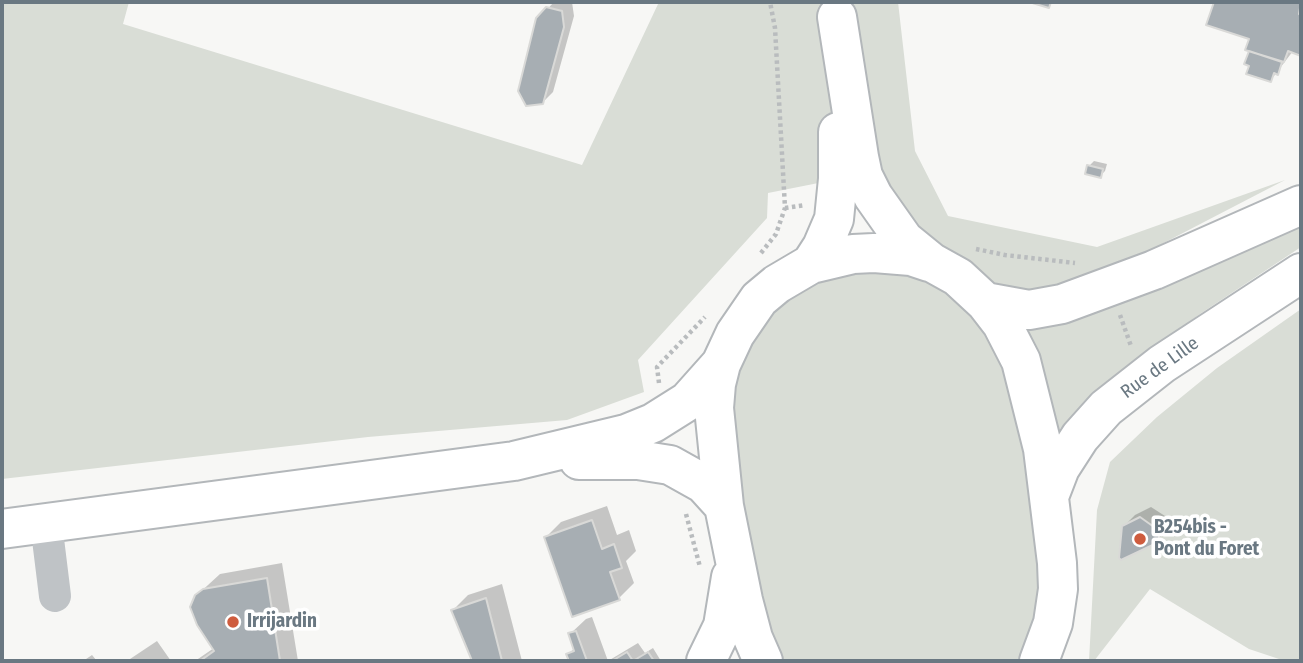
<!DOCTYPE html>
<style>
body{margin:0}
#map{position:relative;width:1303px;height:663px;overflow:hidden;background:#f7f7f5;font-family:"Fira Sans Condensed",sans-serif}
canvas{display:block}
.frame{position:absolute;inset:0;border:4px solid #6a7882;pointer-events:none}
</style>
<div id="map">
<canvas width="1303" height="663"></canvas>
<div class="frame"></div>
</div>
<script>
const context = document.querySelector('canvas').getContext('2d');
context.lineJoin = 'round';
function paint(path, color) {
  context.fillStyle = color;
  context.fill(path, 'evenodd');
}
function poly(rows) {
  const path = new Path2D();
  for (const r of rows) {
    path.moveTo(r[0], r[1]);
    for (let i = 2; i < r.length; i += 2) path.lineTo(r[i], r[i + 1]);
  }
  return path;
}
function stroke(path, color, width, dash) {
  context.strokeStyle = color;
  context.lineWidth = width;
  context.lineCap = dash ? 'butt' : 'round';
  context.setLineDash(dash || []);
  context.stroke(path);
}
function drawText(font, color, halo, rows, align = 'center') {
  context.font = font + ' "Fira Sans Condensed",sans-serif';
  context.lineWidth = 7;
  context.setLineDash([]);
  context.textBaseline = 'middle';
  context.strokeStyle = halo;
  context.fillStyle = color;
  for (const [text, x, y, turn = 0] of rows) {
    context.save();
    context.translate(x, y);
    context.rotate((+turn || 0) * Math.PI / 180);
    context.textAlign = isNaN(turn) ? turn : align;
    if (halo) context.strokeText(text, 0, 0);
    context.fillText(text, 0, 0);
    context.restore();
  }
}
const green = poly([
 [2,2,129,2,123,24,582,165,659,2,898,2,915,151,948,216,1097,247,1285,180,1077,288,1020,296,987,280,909,219,879,171,768,193,767,218,638,360,644,392,567,420,368,437,2,479],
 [1301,221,1301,247,1200,314,1126,368,1076,411,1058,431,1027,326,1103,310],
 [862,271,909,275,932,283,955,296,975,314,1004,359,1036,505,1039,602,1028,643,1019,661,783,661,769,636,747,545,732,401,736,381,744,357,768,316,789,296,812,282],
 [1301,309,1301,661,1285,661,1249,649,1150,589,1094,661,1089,661,1097,510,1110,462,1157,417,1217,368]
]);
const shadow = poly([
 [554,2,572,2,574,16,553,92,542,103,538,19],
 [1216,2,1301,2,1301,54,1293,51,1271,80,1251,50,1251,38,1208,24],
 [1094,161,1107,164,1105,171,1100,176,1089,166],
 [607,506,617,535,629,530,636,551,626,561,634,583,619,598,546,537,561,522],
 [1151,507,1165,516,1169,526,1156,542,1124,526,1135,515],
 [282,563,298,661,195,661,214,648,196,596,220,574],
 [502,584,522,661,474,661,453,610,468,595],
 [592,617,608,661,638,643,645,653,653,648,661,661,571,661,568,654,575,648,570,634,586,619],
 [157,641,171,661,127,661],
 [92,655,97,661,83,661]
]);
const building = poly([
 [1029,2,1051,2,1049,8,1029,2],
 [1214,2,1301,2,1299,14,1301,15,1301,56,1288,51,1284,62,1245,50,1249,39,1206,25,1214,2],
 [546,7,562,11,564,27,543,104,526,106,518,91,536,18,546,7],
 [1249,51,1282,62,1278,75,1274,73,1271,82,1246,74,1249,66,1244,64,1249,51],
 [1087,165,1103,169,1101,178,1085,174,1087,165],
 [1140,517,1154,527,1159,536,1159,542,1121,560,1119,558,1122,526,1140,517],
 [592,520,602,549,614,544,622,568,610,572,620,600,572,617,544,537,592,520],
 [267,578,280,661,200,661,214,651,197,625,190,607,195,595,203,589,267,578],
 [486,598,502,661,472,661,451,610,486,598],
 [576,631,587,661,569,661,566,654,574,651,568,633,576,631],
 [627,652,633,661,612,661,627,652],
 [648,652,654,661,633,661,648,652]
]);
const path = poly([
 [785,208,805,205],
 [976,249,1005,255,1075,263],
 [761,253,776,234,785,208,775,28,770,2],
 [1120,315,1131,346],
 [659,383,657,367,705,317],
 [686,514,700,567]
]);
const minor = poly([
 [46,523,55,596]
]);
const major = poly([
 [837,17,859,157,863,176,873,196,904,240,931,262,958,277,985,302,1002,324,1021,361,1043,449,1057,563,1058,589,1053,623,1039,661],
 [811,264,822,247,834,219,838,179,838,132],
 [985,302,1029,310,1062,304,1154,270,1301,205],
 [579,460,638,460,670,465,704,484,724,506],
 [1050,494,1060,468,1080,437,1106,408,1162,364,1301,273],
 [2,529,514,461,626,434,653,423,688,401,721,364],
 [706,661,723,626,731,577],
 [763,661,753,638,743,600,724,506,714,408,716,384,721,364,735,334,759,299,777,284,811,264,853,254,874,253,911,256,929,262]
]);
const markers = [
 [1140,539,7,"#ce5c3e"],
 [233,622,7,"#ce5c3e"]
];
const streetNames = [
 ["Rue de Lille",1160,368,-36]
];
const poiNames = [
 ["B254bis -",1154,528],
 ["Pont du Foret",1154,550],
 ["Irrijardin",247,622]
];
paint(green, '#d9ddd6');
paint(shadow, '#0003');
paint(building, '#a7aeb3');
stroke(building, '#d9d9d7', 2);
stroke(major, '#b3b7ba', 42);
stroke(path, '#b9bcbe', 4.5, [3.5, 3.5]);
stroke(minor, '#bfc3c6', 32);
stroke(major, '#fff', 38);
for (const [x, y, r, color] of markers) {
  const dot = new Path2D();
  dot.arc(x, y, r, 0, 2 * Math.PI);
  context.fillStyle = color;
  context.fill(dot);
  stroke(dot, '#fff', 2.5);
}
drawText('19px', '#6a7882', '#fff', streetNames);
drawText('bold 19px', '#6a7882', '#fff', poiNames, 'left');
</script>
